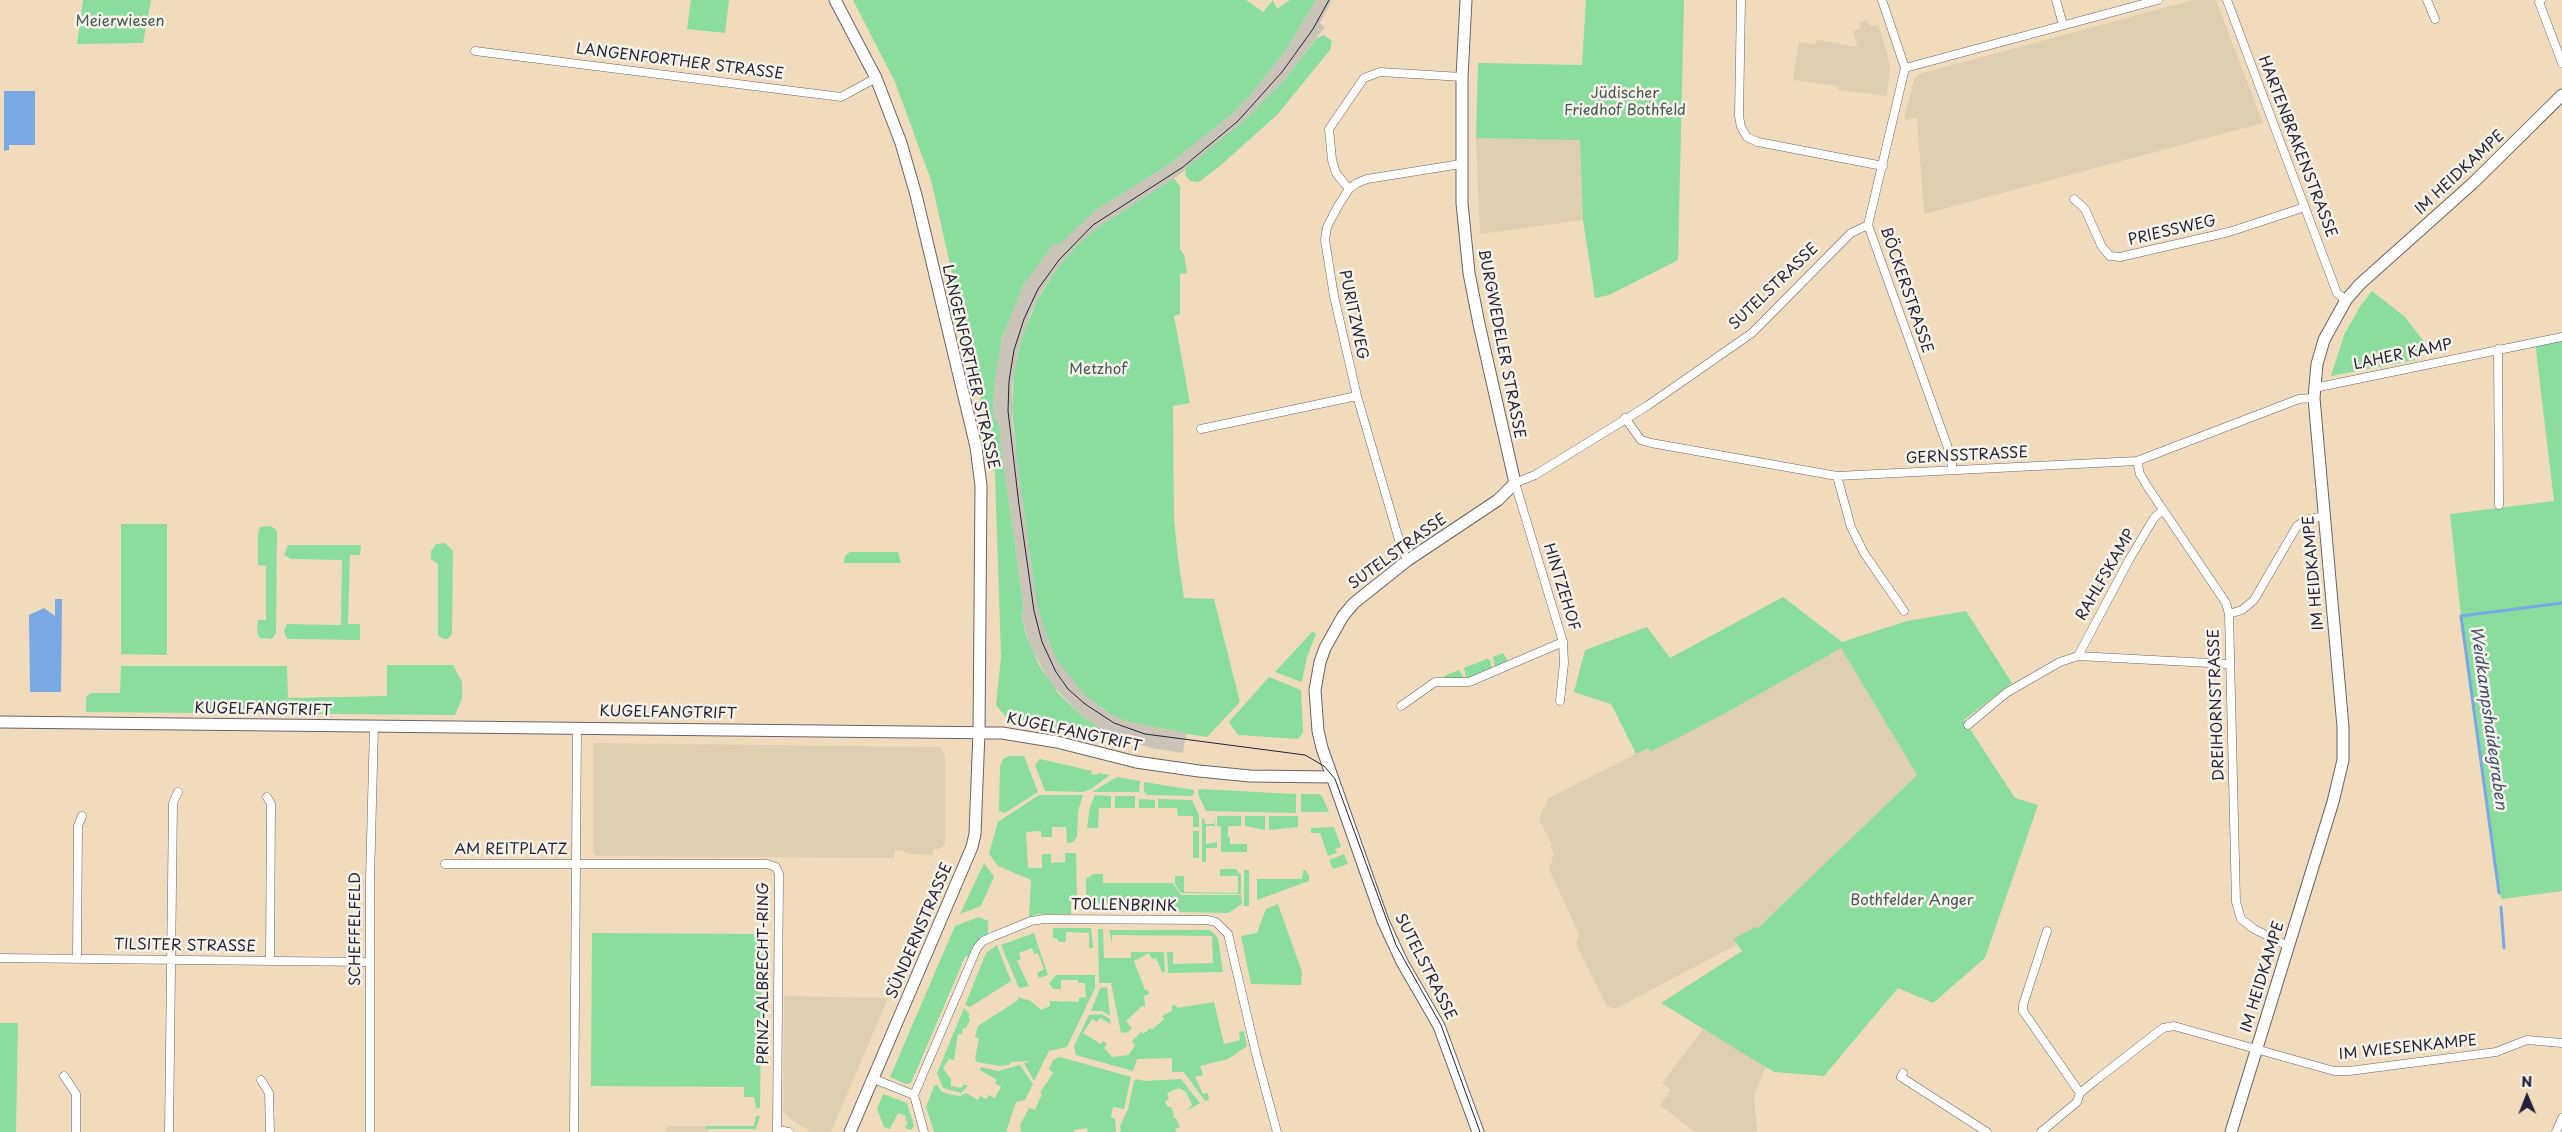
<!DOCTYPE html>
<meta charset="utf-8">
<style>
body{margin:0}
#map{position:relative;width:2562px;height:1132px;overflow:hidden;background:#f0dcbc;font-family:"Playpen Sans",sans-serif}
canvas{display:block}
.north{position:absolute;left:2502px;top:1072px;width:50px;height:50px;-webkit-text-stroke:4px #f7f3e8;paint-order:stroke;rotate:359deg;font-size:14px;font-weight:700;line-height:20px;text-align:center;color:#22223b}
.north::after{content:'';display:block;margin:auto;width:18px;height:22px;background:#22223b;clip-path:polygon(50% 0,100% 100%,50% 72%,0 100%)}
</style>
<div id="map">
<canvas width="2562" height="1132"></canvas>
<div class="north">N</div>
</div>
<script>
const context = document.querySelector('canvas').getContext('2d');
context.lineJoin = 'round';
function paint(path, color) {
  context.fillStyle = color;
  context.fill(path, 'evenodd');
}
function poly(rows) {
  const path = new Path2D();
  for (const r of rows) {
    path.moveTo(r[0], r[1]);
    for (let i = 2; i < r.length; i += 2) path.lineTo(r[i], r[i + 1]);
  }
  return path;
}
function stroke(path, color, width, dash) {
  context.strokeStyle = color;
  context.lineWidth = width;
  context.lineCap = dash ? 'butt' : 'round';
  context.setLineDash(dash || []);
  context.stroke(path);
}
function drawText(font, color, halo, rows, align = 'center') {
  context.font = font + ' "Playpen Sans",sans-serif';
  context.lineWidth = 5;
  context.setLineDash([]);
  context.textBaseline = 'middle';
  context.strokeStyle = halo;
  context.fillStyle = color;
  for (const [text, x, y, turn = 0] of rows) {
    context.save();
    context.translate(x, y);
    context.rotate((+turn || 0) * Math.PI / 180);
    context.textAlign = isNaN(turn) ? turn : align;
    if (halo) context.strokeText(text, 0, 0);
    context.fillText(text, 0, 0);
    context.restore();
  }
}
const built = poly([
 [2193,0,2216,0,2263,123,1924,214,1917,118,1904,120,1914,79,1919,74],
 [1867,20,1870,26,1878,25,1887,52,1890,68,1887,96,1838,90,1838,86,1793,80,1799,42,1816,44,1817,40,1858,47,1853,31,1861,28,1859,23],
 [1476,138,1580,139,1583,220,1480,234],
 [1841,647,1917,775,1757,929,1733,939,1736,945,1615,1009,1607,1006,1576,944,1579,934,1549,869,1554,854,1550,846,1552,845,1539,819,1549,798,1648,748,1650,751,1722,715],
 [593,743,940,747,945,756,945,844,939,849,933,849,933,855,908,854,901,850,895,850,894,858,597,856,593,852],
 [784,996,888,998,831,1132,812,1132,790,1119,783,1111],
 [1704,1028,1766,1066,1754,1095,1757,1132,1695,1132,1660,1105,1671,1090,1662,1083],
 [668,1126,706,1126,708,1132,664,1132]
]);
const industrial = poly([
 [1316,0,1332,0,1320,23,1325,27,1284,80,1244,121,1215,146,1179,175,1100,226,1077,245,1055,271,1043,289,1031,312,1018,351,1012,387,1012,420,1037,604,1102,708,1129,722,1186,733,1183,753,1151,748,1110,735,1082,716,1051,684,1030,646,1021,614,1024,610,998,422,993,416,994,385,998,352,1016,299,1031,273,1053,244,1058,244,1096,210,1168,164,1232,114,1248,98,1285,51]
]);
const green = poly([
 [83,0,151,0,143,43,77,44],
 [691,0,729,0,725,33,687,29],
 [853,0,1246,0,1263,12,1273,0,1277,9,1290,0,1316,0,1285,51,1248,98,1232,114,1169,164,1096,210,1058,245,1053,244,1023,286,1002,338,994,385,993,416,998,422,1024,611,1021,614,1026,635,1039,665,1058,693,1082,716,1101,729,1118,737,1118,741,1006,717,996,705,1001,657,995,474,991,446,931,180,895,82],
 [1586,0,1684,0,1678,260,1609,295,1595,298,1583,220,1580,140,1476,138,1478,63,1582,65],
 [1324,35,1332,41,1330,50,1277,115,1221,165,1199,182,1190,181,1185,175,1186,168,1244,121,1284,80,1317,38],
 [1174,178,1180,187,1180,249,1184,255,1187,273,1180,274,1180,314,1174,316,1190,403,1173,406,1174,519,1178,558,1184,598,1214,599,1240,702,1207,737,1187,734,1186,739,1186,733,1129,722,1111,714,1084,694,1057,660,1044,629,1037,604,1017,461,1012,409,1014,372,1021,340,1036,302,1055,271,1077,245,1100,226],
 [2372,291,2405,317,2425,343,2415,360,2331,376,2344,335,2361,305],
 [2562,337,2562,891,2502,899,2499,893,2461,616,2450,514,2554,501,2535,342],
 [121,524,167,524,167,655,121,654],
 [271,526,277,531,276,633,272,639,260,638,257,632,258,620,266,620,266,566,258,565,258,533,260,527],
 [445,543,453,551,452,634,448,639,443,639,438,635,438,564,431,559,431,551,436,544],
 [288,545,361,545,360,555,350,555,348,624,360,624,360,640,287,639,284,631,287,624,341,625,342,560,291,559,284,555],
 [850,552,898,552,901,563,844,563,845,556],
 [1783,597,1842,642,1907,621,1966,611,2012,683,1964,720,2015,798,2038,805,1985,958,1933,1003,1898,988,1824,1076,1774,1072,1661,1003,1742,951,1733,939,1756,927,1758,928,1917,775,1841,648,1722,715,1650,752,1648,748,1636,754,1611,704,1574,692,1585,650,1647,627,1670,658],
 [1313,631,1316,634,1307,657,1302,682,1275,672],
 [1503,653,1508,661,1495,667,1493,657],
 [1487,659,1490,660,1492,670,1469,679,1466,677,1464,668],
 [387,665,453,665,462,682,462,698,455,715,86,712,86,697,91,693,120,693,121,666,287,666,288,698,387,696],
 [1459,670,1464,678,1462,681,1445,679,1444,676],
 [1269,677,1301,690,1303,732,1298,739,1238,735,1229,722],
 [1009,756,1024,756,1038,792,1005,813,999,811,1000,766,1003,759],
 [1040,759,1092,771,1091,774,1097,775,1098,773,1110,775,1091,789,1083,792,1045,791,1035,765],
 [1117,777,1140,781,1139,792,1092,792],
 [1144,782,1194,790,1194,793,1192,796,1147,795,1144,791],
 [1198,789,1296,794,1296,813,1206,811,1199,796],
 [1301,794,1318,794,1322,796,1329,812,1301,812],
 [1039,795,1083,795,1078,811,1077,837,1073,842,1067,843,1066,827,1052,827,1052,837,1041,837,1041,831,1026,832,1028,868,1042,868,1042,854,1051,854,1051,863,1065,862,1065,853,1076,853,1077,902,1071,902,1071,914,1038,914,1029,917,1031,880,998,866,989,854,998,822],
 [1095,795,1111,796,1111,808,1099,808,1098,828,1087,828,1090,807],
 [1115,796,1135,796,1135,808,1115,808],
 [1139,799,1155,800,1155,808,1139,808],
 [1158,799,1192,800,1199,816,1199,827,1193,827,1193,816,1178,816,1177,808,1158,808],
 [1214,816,1215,826,1206,826,1206,844,1217,842,1217,848,1206,848,1206,862,1202,862,1202,819,1204,818,1205,824,1214,824],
 [1217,816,1241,816,1241,826,1228,826,1228,837,1230,837,1230,844,1247,844,1247,852,1221,852,1221,826,1217,826],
 [1245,816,1265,816,1265,830,1245,826],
 [1269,816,1298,816,1298,827,1269,830],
 [1334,827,1341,847,1335,849,1337,853,1328,856,1320,833,1311,833,1311,828],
 [1193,831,1199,831,1199,858,1193,858],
 [1344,854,1348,864,1333,869,1329,860],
 [984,863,994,877,981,906,960,914],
 [1220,869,1236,869,1241,875,1241,894,1181,893,1175,884,1175,876,1184,876,1184,892,1238,893,1238,876,1220,876],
 [1244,870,1249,870,1249,906,1244,906],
 [1305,870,1309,875,1309,881,1257,900,1257,879,1302,879,1303,871],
 [1093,874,1103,874,1103,883,1173,883,1181,895,1241,895,1242,904,1228,913,1177,912,1170,904,1086,903,1086,879],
 [1278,904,1302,972,1301,985,1251,984,1241,936,1257,933,1266,909],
 [979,917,988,921,988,935,977,942,969,956,965,957,911,1083,906,1084,890,1077,955,926],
 [1053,928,1091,928,1093,948,1089,948,1089,933,1066,932,1066,942,1059,942,1056,938,1053,938],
 [1098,929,1103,929,1104,958,1131,958,1131,952,1164,952,1165,972,1162,972,1156,958,1152,959,1149,953,1134,961,1145,990,1148,990,1149,994,1144,996,1145,1007,1142,1006,1126,1021,1132,1028,1128,1032,1121,1033,1111,983,1099,983],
 [1109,930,1210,930,1218,938,1223,972,1168,973,1167,952,1173,952,1173,964,1213,963,1212,936,1112,935,1112,943],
 [592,933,762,934,760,1108,756,1108,754,1097,744,1097,744,1087,591,1086],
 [1034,933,1048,975,1039,978,1037,973,1044,969,1038,953,1034,954,1032,948,1019,953,1021,959,1017,961,1029,986,1019,988,1001,945],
 [997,945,1011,981,970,1007,965,1005,986,953],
 [1056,975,1095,975,1095,988,1067,1047,1049,1051,1034,1081,1024,1063,1031,1061,1011,1062,1009,1065,1000,1066,977,1062,975,1058,979,1039,975,1037,978,1026,1018,1000,1018,997,1031,1001,1041,1010,1050,1006,1050,1001,1079,1002,1079,998,1086,997,1085,983,1078,983,1078,980,1061,980,1061,989,1053,989,1049,983],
 [1107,987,1110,1016,1102,1011,1091,1011,1100,988],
 [1214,1002,1224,1044,1240,1040,1239,1032,1244,1031,1247,1046,1228,1059,1200,1066,1203,1075,1195,1077,1203,1094,1208,1093,1209,1100,1205,1101,1184,1072,1172,1072,1172,1058,1137,1059,1133,1071,1076,1055,1074,1046,1089,1015,1102,1014,1110,1019,1111,1024,1100,1018,1097,1022,1092,1019,1083,1033,1101,1044,1103,1041,1107,1044,1104,1048,1112,1057,1129,1055,1135,1045,1132,1041,1141,1032,1143,1034,1150,1028,1152,1030,1164,1019,1162,1016,1172,1011,1172,1006,1176,1005,1177,1008],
 [964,1008,970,1015,968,1016,970,1020,966,1028,963,1028,962,1034,958,1034,954,1060,949,1059,943,1068,951,1079,951,1086,961,1088,964,1084,968,1086,961,1093,943,1088,937,1073],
 [0,1023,18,1023,16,1132,0,1132],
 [1060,1057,1131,1077,1124,1109,1113,1107,1111,1117,1115,1119,1116,1132,1088,1132,1087,1128,1074,1130,1074,1132,1021,1132,1020,1125,1029,1108,1035,1110,1042,1094,1040,1093,1053,1073,1049,1069,1053,1060],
 [1020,1065,1033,1084,1025,1100,1016,1102,1006,1132,934,1132,926,1107,934,1086,937,1085,942,1092,948,1094,960,1096,966,1093,978,1100,980,1096,986,1099,989,1095,995,1098,1001,1087,995,1083,997,1080,980,1070,981,1067,998,1071],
 [1138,1079,1144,1081,1181,1079,1200,1103,1186,1111,1192,1105,1186,1092,1179,1088,1167,1093,1169,1099,1165,1102,1168,1107,1171,1107,1174,1114,1173,1118,1176,1118,1180,1127,1175,1129,1176,1132,1121,1132,1120,1126,1128,1109,1134,1081],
 [883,1094,907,1103,914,1126,911,1130,905,1128,908,1122,905,1120,906,1116,898,1113,890,1129,884,1127,877,1109],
 [756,1116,760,1116,756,1129,706,1129,706,1126,754,1126]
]);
const water = poly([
 [4,91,35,91,35,145,9,145,9,150,4,151],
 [55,599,62,599,61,692,30,692,29,615,44,608,55,616]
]);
const stream = poly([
 [2499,893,2461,616,2562,603],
 [2501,907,2504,948]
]);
const street = poly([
 [1741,0,1739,116,1741,127,1747,137,1758,142,1883,166],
 [1882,0,1905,68,1868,225,1952,459,1952,470],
 [2056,0,2063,25],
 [2227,0,2337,293,2346,300],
 [2427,0,2435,19],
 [2541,0,2539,2,2562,63],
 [475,51,841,97,876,78],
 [1905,68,2158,0],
 [1349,189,1336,173,1332,160,1329,129,1364,78,1380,72,1462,77],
 [2074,199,2085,209,2102,247,2110,256,2120,257,2229,232,2305,207],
 [2498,349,2499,505],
 [2314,388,2562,337],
 [1625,418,1641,440,1651,443,1837,476,2137,461,2299,399,2314,398],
 [1201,429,1357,396],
 [2137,461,2140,474,2149,489,2226,603,2229,614,2236,902,2241,919,2254,929,2288,946],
 [1837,476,1851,527,1864,553,1904,611],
 [1408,560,1402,550,1357,396,1334,296,1325,240,1327,227,1338,206,1349,189,1357,183,1367,179,1461,164],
 [2229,614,2242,610,2254,600,2297,526,2306,520,2324,516],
 [2078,656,2129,560,2154,518,2163,510],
 [1560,701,1564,663,1563,642,1515,483,1535,475,1647,406,1752,333,1851,233,1868,225],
 [1401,706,1435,682,1469,682,1563,642],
 [1968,725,2006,693,2060,662,2078,656,2228,664],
 [267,797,271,804,270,960],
 [445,864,767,864,776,867,779,874,777,1132],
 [2047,931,2023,1005,2023,1011,2080,1093],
 [0,958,369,962],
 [77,958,78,826,82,816],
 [1903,1073,1901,1077,1987,1132],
 [64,1076,76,1094,76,1132],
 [874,1079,914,1095,977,948,983,941,994,936,1031,921,1044,919,1207,920,1216,922,1228,934,1256,1054,1277,1132],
 [261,1080,269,1093,270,1132],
 [914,1095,924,1132],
 [778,1130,789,1132],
 [169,1132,173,803,178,792],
 [370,1132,370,879,374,726],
 [574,1132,577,727],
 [2041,1132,2077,1102,2080,1093,2096,1080,2163,1028,2174,1026,2334,1071,2349,1071,2496,1052,2527,1040,2562,1043],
 [2556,1132,2562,1118]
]);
const secondary = poly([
 [835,0,876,78,901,143,916,195,976,447,981,486,979,732,975,834,972,847,850,1132],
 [1466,0,1462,77,1462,203,1469,273,1479,324,1515,483,1498,500,1408,560,1354,603,1343,616,1325,648,1320,662,1315,690,1318,731,1322,748,1383,921,1402,962,1439,1026,1478,1132],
 [0,722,1002,733,1057,742,1136,762,1199,771,1250,776,1332,777],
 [2231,1132,2333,802,2343,760,2343,727,2314,398,2317,364,2324,340,2346,300,2360,284,2473,183,2562,95]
]);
const tram = poly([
 [1329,0,1313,29,1282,72,1238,121,1183,167,1093,225,1059,260,1038,289,1024,319,1014,350,1009,381,1008,411,1019,505,1034,611,1042,642,1056,672,1068,689,1085,704,1114,723,1145,734,1305,755,1324,766,1335,779,1396,945,1441,1025,1480,1132]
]);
const parkNames = [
 ["Meierwiesen",120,22],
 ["Jüdischer",1625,94],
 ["Friedhof Bothfeld",1625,111],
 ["Metzhof",1098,370],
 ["Bothfelder Anger",1912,901]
];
const streetNames = [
 ["LANGENFORTHER STRASSE",680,62,7],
 ["HARTENBRAKENSTRASSE",2297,147,69],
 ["IM HEIDKAMPE",2460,173,-43],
 ["PRIESSWEG",2172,231,-13],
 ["SUTELSTRASSE",1774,287,-44],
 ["BÖCKERSTRASSE",1906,290,71],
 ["PURITZWEG",1353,315,78],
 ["BURGWEDELER STRASSE",1501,344,79],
 ["LAHER KAMP",2403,355,-12],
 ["LANGENFORTHER STRASSE",970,367,77],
 ["GERNSSTRASSE",1967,456,-3],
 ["SUTELSTRASSE",1398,552,-36],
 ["IM HEIDKAMPE",2314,573,-95],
 ["RAHLFSKAMP",2106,575,-60],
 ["HINTZEHOF",1561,587,73],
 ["DREIHORNSTRASSE",2217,705,-92],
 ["KUGELFANGTRIFT",263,710,1],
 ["KUGELFANGTRIFT",668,713,1],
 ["KUGELFANGTRIFT",1074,733,12],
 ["AM REITPLATZ",511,850],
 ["TOLLENBRINK",1124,906,1],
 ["SCHEFFELFELD",356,929,-90],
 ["SÜNDERNSTRASSE",920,931,-67],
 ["TILSITER STRASSE",185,946,1],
 ["SUTELSTRASSE",1425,967,63],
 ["PRINZ-ALBRECHT-RING",764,973,-90],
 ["IM HEIDKAMPE",2263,977,-73],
 ["IM WIESENKAMPE",2408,1048,-6]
];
const waterNames = [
 ["Weidkampshaidegraben",2488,718,82]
];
paint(built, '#deceb2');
paint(industrial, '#cac3b8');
paint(green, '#8add9e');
paint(water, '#79a8e2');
stroke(stream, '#79a8e2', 3);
stroke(street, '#6a6368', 9);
stroke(secondary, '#6a6368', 13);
stroke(street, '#fff', 8);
stroke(secondary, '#fff', 11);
stroke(tram, '#22223b', 1);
drawText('15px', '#415a59', '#f7f3e8', parkNames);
drawText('15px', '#22223b', '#f7f3e8', streetNames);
drawText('italic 16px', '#405175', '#f7f3e8', waterNames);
</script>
